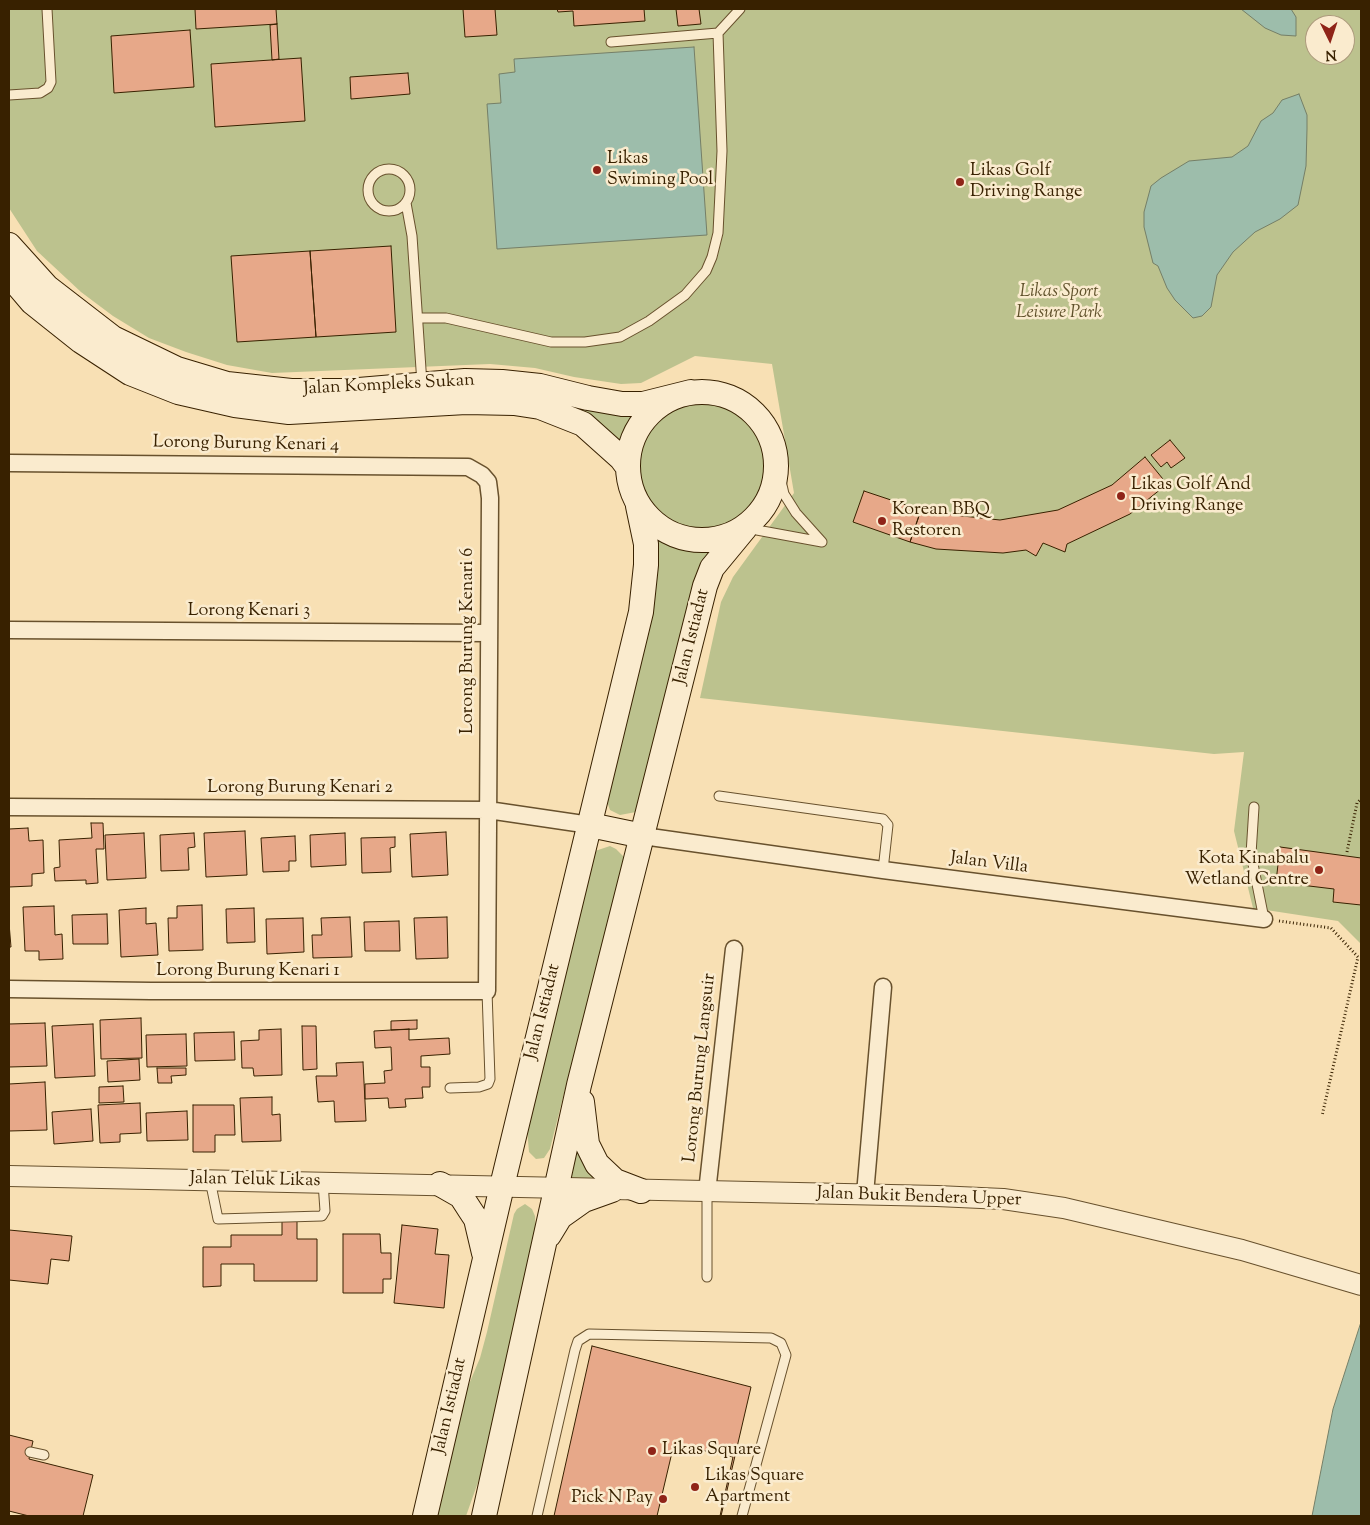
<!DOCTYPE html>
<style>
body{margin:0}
#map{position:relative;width:1370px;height:1525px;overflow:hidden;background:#f8e0b4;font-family:"Sorts Mill Goudy",serif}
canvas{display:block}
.frame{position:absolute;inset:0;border:10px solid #382100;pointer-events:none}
.north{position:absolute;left:1305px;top:15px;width:50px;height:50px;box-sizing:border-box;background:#faebce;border:1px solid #ac9a7c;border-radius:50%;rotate:176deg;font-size:14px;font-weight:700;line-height:20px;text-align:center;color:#382100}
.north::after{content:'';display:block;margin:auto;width:18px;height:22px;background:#8f2418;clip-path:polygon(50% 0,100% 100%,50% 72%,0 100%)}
</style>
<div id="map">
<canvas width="1370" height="1525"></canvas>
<div class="frame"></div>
<div class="north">N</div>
</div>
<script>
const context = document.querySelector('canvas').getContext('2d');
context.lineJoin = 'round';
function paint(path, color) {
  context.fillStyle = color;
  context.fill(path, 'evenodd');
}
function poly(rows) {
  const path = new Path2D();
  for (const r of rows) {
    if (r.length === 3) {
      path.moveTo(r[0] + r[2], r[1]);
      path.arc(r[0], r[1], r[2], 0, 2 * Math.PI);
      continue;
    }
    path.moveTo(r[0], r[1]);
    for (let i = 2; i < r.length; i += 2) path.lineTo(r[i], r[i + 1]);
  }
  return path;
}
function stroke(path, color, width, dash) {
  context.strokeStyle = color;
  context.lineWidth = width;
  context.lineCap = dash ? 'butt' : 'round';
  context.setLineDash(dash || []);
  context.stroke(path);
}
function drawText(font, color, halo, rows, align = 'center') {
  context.font = font + ' "Sorts Mill Goudy",serif';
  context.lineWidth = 5;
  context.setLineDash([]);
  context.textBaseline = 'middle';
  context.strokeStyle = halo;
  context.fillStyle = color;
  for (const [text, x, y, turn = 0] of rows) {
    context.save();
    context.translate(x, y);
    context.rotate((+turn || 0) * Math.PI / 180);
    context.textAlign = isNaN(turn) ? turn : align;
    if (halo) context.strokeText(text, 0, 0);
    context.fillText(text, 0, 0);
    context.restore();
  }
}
const green = poly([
 [9,9,1361,9,1361,944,1338,921,1253,908,1234,831,1244,752,1214,754,700,698,721,602,733,577,794,493,772,364,695,356,641,383,621,384,574,377,535,368,490,364,272,373,227,365,186,352,149,338,113,316,81,292,37,251,9,208],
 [1315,25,1345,25,1345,55,1315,55],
 [9,255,39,289,110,344,131,357,173,375,222,390,297,399,475,388,517,389,537,392,615,412,641,413,632,424,623,445,608,430,585,416,562,405,524,396,472,394,289,404,225,396,154,373,114,353,87,334,24,284,9,265],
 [702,469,66],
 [654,535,677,547,709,551,703,561,636,812,620,815,610,810,606,799],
 [610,846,616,849,626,859,605,961,584,1014,550,1149,544,1158,536,1159,529,1152,527,1128,595,851],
 [581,1130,608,1179,570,1178],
 [525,1204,532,1209,535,1216,536,1237,482,1471,466,1516,433,1516,461,1403,480,1358,487,1332,514,1214,517,1209]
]);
const water = poly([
 [1241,9,1291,9,1296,17,1296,36,1281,35,1265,28,1241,9],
 [694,47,707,235,497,249,487,104,501,103,499,74,515,72,514,59,694,47],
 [1299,94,1307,115,1307,129,1306,166,1298,205,1280,219,1255,232,1233,252,1217,275,1211,307,1202,316,1193,318,1175,300,1167,288,1158,266,1153,263,1144,227,1144,212,1151,186,1161,178,1189,161,1232,157,1248,146,1261,121,1273,113,1282,100,1299,94],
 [1361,1322,1361,1516,1312,1516,1333,1409,1361,1322]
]);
const building = poly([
 [195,9,276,9,277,24,196,29,195,9],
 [463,9,495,9,497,35,465,37,463,9],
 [557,9,644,9,645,21,574,26,573,11,558,12,557,9],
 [676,9,699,9,701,24,678,26,676,9],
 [277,24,279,59,272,60,270,25,277,24],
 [190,30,194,87,114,93,111,36,190,30],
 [301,58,305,121,215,127,211,64,301,58],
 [408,73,410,94,351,99,350,77,408,73],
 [391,246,396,332,316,337,310,251,391,246],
 [310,251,316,337,237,342,231,256,310,251],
 [1170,440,1185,458,1171,468,1167,462,1161,467,1151,455,1170,440],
 [1145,457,1167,484,1130,514,1067,544,1065,552,1043,543,1036,556,1026,550,1003,553,936,549,910,542,922,507,944,514,1000,520,1058,510,1112,485,1145,457],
 [864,491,921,510,910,542,853,522,864,491],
 [91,823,103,823,104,849,96,849,98,883,86,884,86,880,55,881,54,868,60,867,59,840,92,838,91,823],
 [28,828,29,841,43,840,44,873,32,874,32,886,9,887,9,829,28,828],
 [245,831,247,875,206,877,204,833,245,831],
 [446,832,448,875,412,877,410,834,446,832],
 [144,833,146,878,107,880,105,835,144,833],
 [194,833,195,847,188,848,189,870,161,871,160,835,194,833],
 [345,833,346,865,311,867,310,835,345,833],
 [295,836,296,861,289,861,289,871,263,872,261,838,295,836],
 [395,837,395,847,390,848,391,872,362,873,361,838,395,837],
 [1280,847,1361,858,1361,905,1333,902,1334,889,1276,882,1280,847],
 [202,905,203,950,169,951,168,918,177,918,177,906,202,905],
 [54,906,55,935,62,934,63,959,39,960,39,951,25,951,23,907,54,906],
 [146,908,146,924,156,923,158,955,121,957,119,910,146,908],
 [254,908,255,942,227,943,226,909,254,908],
 [107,914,108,944,73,944,72,915,107,914],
 [350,917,352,957,313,958,312,935,322,935,321,918,350,917],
 [447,917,448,958,416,959,414,918,447,917],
 [303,918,304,952,267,954,266,919,303,918],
 [399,921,400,951,365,951,364,922,399,921],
 [9,923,11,947,9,947,9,923],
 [141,1018,142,1058,101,1059,100,1020,141,1018],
 [417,1020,417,1029,391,1030,391,1021,417,1020],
 [45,1023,47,1066,9,1067,9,1024,45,1023],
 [93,1024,95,1076,55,1078,52,1026,93,1024],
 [302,1026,316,1026,317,1069,303,1070,302,1026],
 [281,1029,282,1075,254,1076,253,1068,242,1068,241,1041,259,1040,259,1030,281,1029],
 [409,1029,409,1040,449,1038,450,1054,421,1056,421,1067,430,1067,430,1087,422,1087,423,1098,405,1099,406,1107,389,1108,388,1098,365,1099,365,1084,385,1083,384,1071,392,1070,391,1047,375,1048,374,1031,409,1029],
 [234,1032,235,1060,195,1061,194,1033,234,1032],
 [186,1034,187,1066,147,1067,146,1035,186,1034],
 [139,1059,140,1080,108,1082,107,1061,139,1059],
 [363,1062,366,1121,335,1122,334,1101,318,1102,316,1076,337,1076,336,1063,363,1062],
 [157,1068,186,1068,186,1075,171,1076,172,1083,158,1083,157,1068],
 [45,1082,47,1130,9,1131,9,1084,45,1082],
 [123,1086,124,1102,99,1103,99,1087,123,1086],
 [272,1097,272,1115,280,1114,281,1141,242,1142,240,1098,272,1097],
 [140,1103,141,1133,120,1134,120,1142,100,1143,98,1105,140,1103],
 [193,1105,234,1105,235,1135,215,1135,215,1152,193,1152,193,1105],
 [91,1109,93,1141,54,1144,52,1112,91,1109],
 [187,1111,188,1140,147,1141,146,1113,187,1111],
 [282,1220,297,1220,297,1239,317,1239,317,1281,254,1281,254,1264,221,1264,221,1286,203,1287,203,1247,231,1247,231,1235,282,1235,282,1220],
 [402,1225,438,1229,435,1254,449,1255,444,1308,394,1303,402,1225],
 [9,1230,72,1236,69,1261,51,1259,48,1284,9,1280,9,1230],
 [343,1234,380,1234,381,1253,391,1253,391,1279,383,1279,383,1293,343,1293,343,1234],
 [592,1346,751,1387,721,1516,554,1516,592,1346],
 [9,1435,33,1441,29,1459,93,1475,83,1516,29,1516,9,1511,9,1435],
 [674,1444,733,1457,720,1516,657,1516,674,1444]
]);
const path = poly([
 [1347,852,1357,803,1361,799],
 [1279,921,1331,928,1358,957,1322,1116]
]);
const service = poly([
 [611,42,718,33],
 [9,95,40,93,48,88,51,82,47,9],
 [389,190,21],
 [406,203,412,236,422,384],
 [418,318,446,318,551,342,585,342,620,337,649,321,685,295,706,271,712,257,718,233,722,151,718,33,740,9],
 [777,463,784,494,796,513,822,542],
 [746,528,822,542],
 [719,796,883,819,888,825,883,870],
 [1254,807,1251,854,1264,919],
 [450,1088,479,1087,488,1084,490,1079,487,991],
 [210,1180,218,1219,322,1216,325,1211,323,1182],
 [707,1277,707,1192],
 [30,1452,44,1455],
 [537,1516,575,1350,578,1341,589,1334,771,1338,781,1343,786,1355,742,1516]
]);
const minor = poly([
 [9,463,468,467,482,475,488,482,490,498,487,991,151,991,9,989],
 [9,630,488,633],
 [9,807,488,810,590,825],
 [643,836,883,870,1264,919],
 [707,1192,734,949],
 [865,1194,883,987]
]);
const tertiary = poly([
 [9,1176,937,1196,1003,1199,1064,1208,1242,1250,1361,1285]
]);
const secondary = poly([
 [9,245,47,287,113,338,177,369,227,384,291,391,347,391,465,381,502,382,540,386,588,398,622,404,643,404,691,392],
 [9,275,32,302,81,341,130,373,178,392,235,405,289,412,466,402,514,403,540,407,583,424,621,458,627,466],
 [702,466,74],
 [590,825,643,836],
 [582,1102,587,1144,597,1164,615,1181,641,1191],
 [440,1184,461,1196,470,1210,476,1219,484,1253],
 [549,1235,560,1217,584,1200,612,1190],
 [425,1516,502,1186,641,612,646,565,646,544,638,506],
 [484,1516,579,1085,705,586,712,568,745,528]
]);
const markers = [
 [597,170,5,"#8f2418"],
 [960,182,5,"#8f2418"],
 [1121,496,5,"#8f2418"],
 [882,521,5,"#8f2418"],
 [1319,870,5,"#8f2418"],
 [652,1451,5,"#8f2418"],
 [695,1487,5,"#8f2418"],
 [663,1499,5,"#8f2418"]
];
const poiNames = [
 ["Likas",607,160],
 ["Swiming Pool",607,181],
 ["Likas Golf",970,172],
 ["Driving Range",970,193],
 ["Likas Golf And",1131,486],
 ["Driving Range",1131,507],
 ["Korean BBQ",892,511],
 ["Restoren",892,532],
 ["Kota Kinabalu",1309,860,"right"],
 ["Wetland Centre",1309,881,"right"],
 ["Likas Square",662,1451],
 ["Likas Square",705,1477],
 ["Apartment",705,1498],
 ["Pick N Pay",653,1499,"right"]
];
const parkNames = [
 ["Likas Sport",1059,293],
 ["Leisure Park",1059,314]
];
const streetNames = [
 ["Jalan Kompleks Sukan",389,386,-3],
 ["Lorong Burung Kenari 4",246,445,1],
 ["Lorong Kenari 3",249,612],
 ["Jalan Istiadat",693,637,-76],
 ["Lorong Burung Kenari 6",469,641,-90],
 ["Lorong Burung Kenari 2",300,789],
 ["Jalan Villa",989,864,7],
 ["Lorong Burung Kenari 1",248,972],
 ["Jalan Istiadat",544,1012,-76],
 ["Lorong Burung Langsuir",701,1068,-84],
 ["Jalan Teluk Likas",255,1181,1],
 ["Jalan Bukit Bendera Upper",919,1198,2],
 ["Jalan Istiadat",451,1406,-77]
];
paint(green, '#bcc28e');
paint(water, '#9dbdab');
stroke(water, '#757f67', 1);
paint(building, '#e7a889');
stroke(building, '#382100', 1);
stroke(service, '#68512d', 11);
stroke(minor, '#68512d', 19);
stroke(tertiary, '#68512d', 22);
stroke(secondary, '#382100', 26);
stroke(path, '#382100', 3, [1, 2.5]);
stroke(service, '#faebce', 9);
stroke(minor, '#faebce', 16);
stroke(tertiary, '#faebce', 20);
stroke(secondary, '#faebce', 24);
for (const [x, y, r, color] of markers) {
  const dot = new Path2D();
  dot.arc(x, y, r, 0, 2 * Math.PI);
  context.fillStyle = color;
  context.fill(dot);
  stroke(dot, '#faebce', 2);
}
drawText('18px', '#382100', '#faebce', poiNames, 'left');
drawText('italic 18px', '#60512b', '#faebce', parkNames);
drawText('18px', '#382100', '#faebce', streetNames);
</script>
